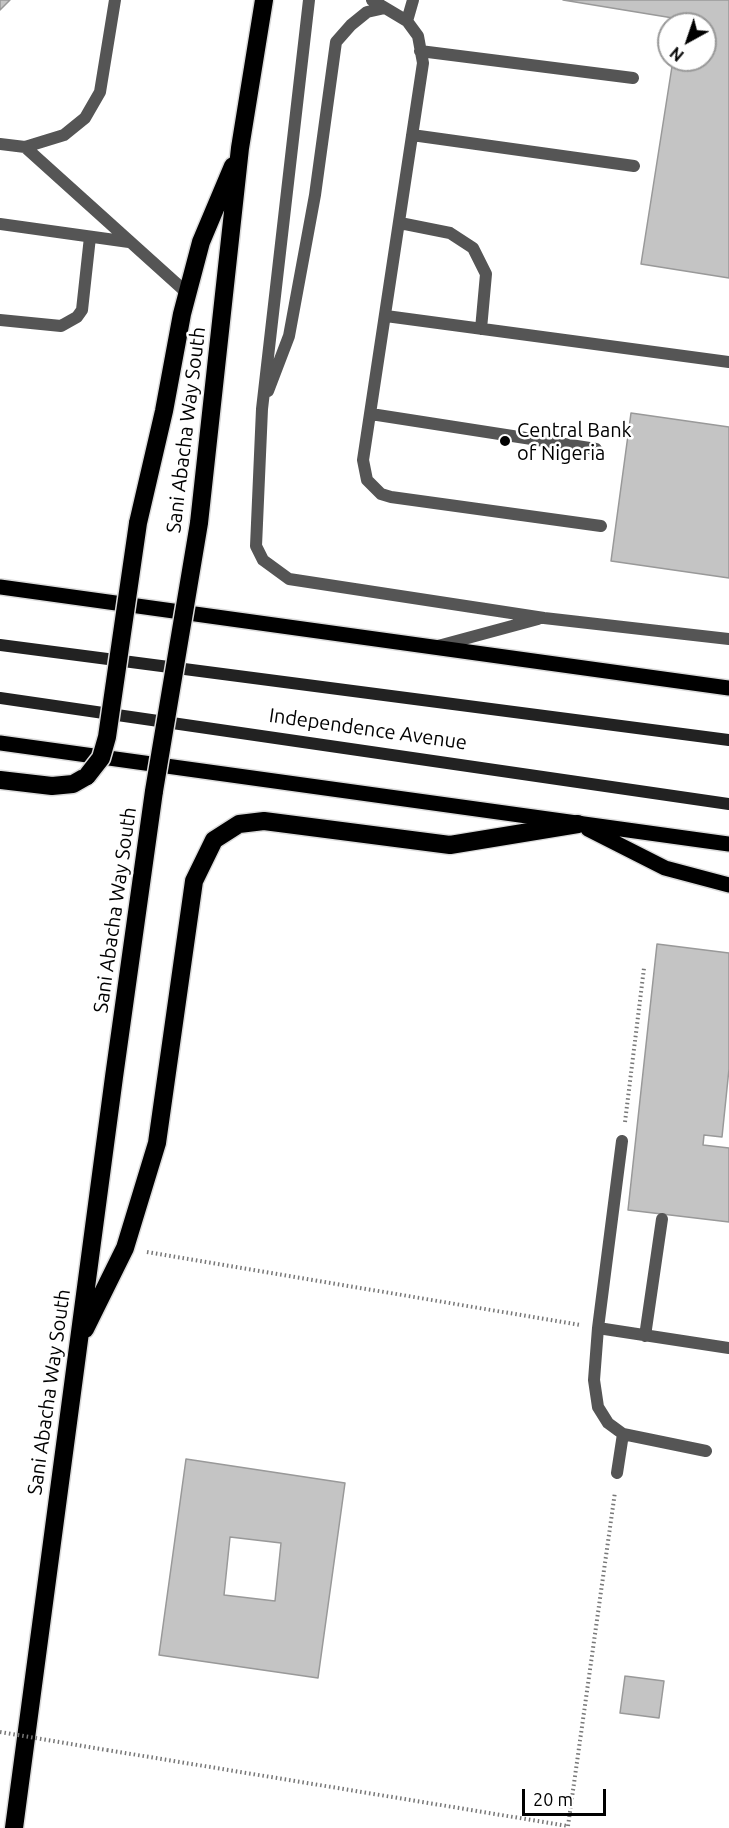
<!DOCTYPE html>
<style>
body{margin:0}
#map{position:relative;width:729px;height:1828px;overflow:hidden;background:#fff;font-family:Ubuntu,sans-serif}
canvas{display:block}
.north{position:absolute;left:657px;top:12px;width:60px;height:60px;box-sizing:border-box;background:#fff;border:2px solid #999;border-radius:50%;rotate:220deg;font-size:16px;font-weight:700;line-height:24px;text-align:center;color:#000}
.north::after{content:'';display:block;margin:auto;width:21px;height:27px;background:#000;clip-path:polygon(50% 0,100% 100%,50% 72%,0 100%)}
.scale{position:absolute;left:522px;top:1789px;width:84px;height:27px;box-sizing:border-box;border:3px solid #000;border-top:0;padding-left:8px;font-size:18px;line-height:21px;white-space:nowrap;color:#000;-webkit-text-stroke:4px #fff;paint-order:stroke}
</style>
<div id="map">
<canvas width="729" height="1828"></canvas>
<div class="north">N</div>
<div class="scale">20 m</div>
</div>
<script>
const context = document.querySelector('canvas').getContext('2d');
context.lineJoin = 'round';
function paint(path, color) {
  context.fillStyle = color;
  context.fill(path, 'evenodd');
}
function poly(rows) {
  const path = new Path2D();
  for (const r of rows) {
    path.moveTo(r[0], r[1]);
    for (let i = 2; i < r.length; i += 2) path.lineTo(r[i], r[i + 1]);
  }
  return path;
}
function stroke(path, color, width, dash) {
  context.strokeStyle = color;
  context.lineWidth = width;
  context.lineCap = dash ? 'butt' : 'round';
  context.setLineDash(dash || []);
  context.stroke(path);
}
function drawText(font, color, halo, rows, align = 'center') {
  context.font = font + ' Ubuntu,sans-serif';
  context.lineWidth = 5;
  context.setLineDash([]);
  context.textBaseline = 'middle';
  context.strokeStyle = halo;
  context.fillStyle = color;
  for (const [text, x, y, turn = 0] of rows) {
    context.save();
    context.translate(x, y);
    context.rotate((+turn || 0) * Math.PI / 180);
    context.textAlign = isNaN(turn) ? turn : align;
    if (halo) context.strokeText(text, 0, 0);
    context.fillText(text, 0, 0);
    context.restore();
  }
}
const building = poly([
 [0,0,10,0,0,10,0,0],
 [563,0,729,0,729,278,641,264,673,60,705,60,705,24,679,24,679,19,563,0],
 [631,413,729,427,729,578,611,561,631,413],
 [657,944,729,953,729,1069,722,1137,704,1135,703,1145,729,1148,729,1222,628,1210,657,944],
 [186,1459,345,1483,318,1678,159,1655,186,1459],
 [230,1537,281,1543,275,1601,224,1595,230,1537],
 [625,1676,664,1681,659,1718,620,1713,625,1676]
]);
const path = poly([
 [625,1122,644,968],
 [147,1252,580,1325],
 [107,1750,568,1826],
 [568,1826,615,1492]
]);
const lane = poly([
 [309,0,262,409,256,546,263,560,289,579,544,618,729,639],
 [372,0,407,21,418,36,423,63,363,460,367,480,381,494,391,497,601,526],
 [407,21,413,0],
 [420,51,633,78],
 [412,135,634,166],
 [0,144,25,147,64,135,85,118,100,92,115,0],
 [25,147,187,293],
 [400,223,450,233,473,248,486,274,481,329],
 [0,224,129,242],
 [386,316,729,362],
 [0,320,61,326,77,317,82,310,90,237],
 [268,391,289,336,315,195,336,42,351,25,367,12,385,8],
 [371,414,596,449],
 [438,646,538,619],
 [622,1141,598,1328,594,1380,598,1407,608,1423,623,1434,706,1451],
 [598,1328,729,1348],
 [645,1336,662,1219],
 [617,1473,623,1434]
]);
const secondary = poly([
 [0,645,729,740],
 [0,698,729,804]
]);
const primary = poly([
 [0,587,729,688],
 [0,743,729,844],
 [588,829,665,868,729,885]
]);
const highway = poly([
 [138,523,164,411,182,314,201,242,233,166],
 [199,523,240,148,264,0],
 [0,780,52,786,73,784,87,776],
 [85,1329,125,1248,157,1143,194,881,214,840,239,824,264,821,450,845,578,824],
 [14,1828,114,1077,154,791]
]);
const pathBridge = poly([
 [0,1732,107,1750]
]);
const highwayBridge = poly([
 [87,776,101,758,107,737,138,523],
 [154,791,199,523]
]);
const markers = [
 [505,441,6,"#000"]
];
const streetNames = [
 ["Sani Abacha Way South",186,430,-83],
 ["Independence Avenue",368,729,8],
 ["Sani Abacha Way South",115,910,-82],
 ["Sani Abacha Way South",49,1392,-82]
];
const poiNames = [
 ["Central Bank",517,430],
 ["of Nigeria",517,453]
];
paint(building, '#c4c4c4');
stroke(building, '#999', 1.5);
stroke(primary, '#dbdbdb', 18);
stroke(highway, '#dbdbdb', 21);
stroke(path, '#777', 4, [1.5, 3]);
stroke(lane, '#555', 12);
stroke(secondary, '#222', 12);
stroke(primary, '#000', 15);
stroke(highway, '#000', 18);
stroke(highwayBridge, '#dbdbdb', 21, []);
stroke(pathBridge, '#777', 4, [1.5, 3]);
stroke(highwayBridge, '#000', 18);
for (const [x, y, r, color] of markers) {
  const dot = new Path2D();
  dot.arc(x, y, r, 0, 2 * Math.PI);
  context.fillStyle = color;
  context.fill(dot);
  stroke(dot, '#fff', 2);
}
drawText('20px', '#000', '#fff', streetNames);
drawText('20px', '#000', '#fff', poiNames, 'left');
</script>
